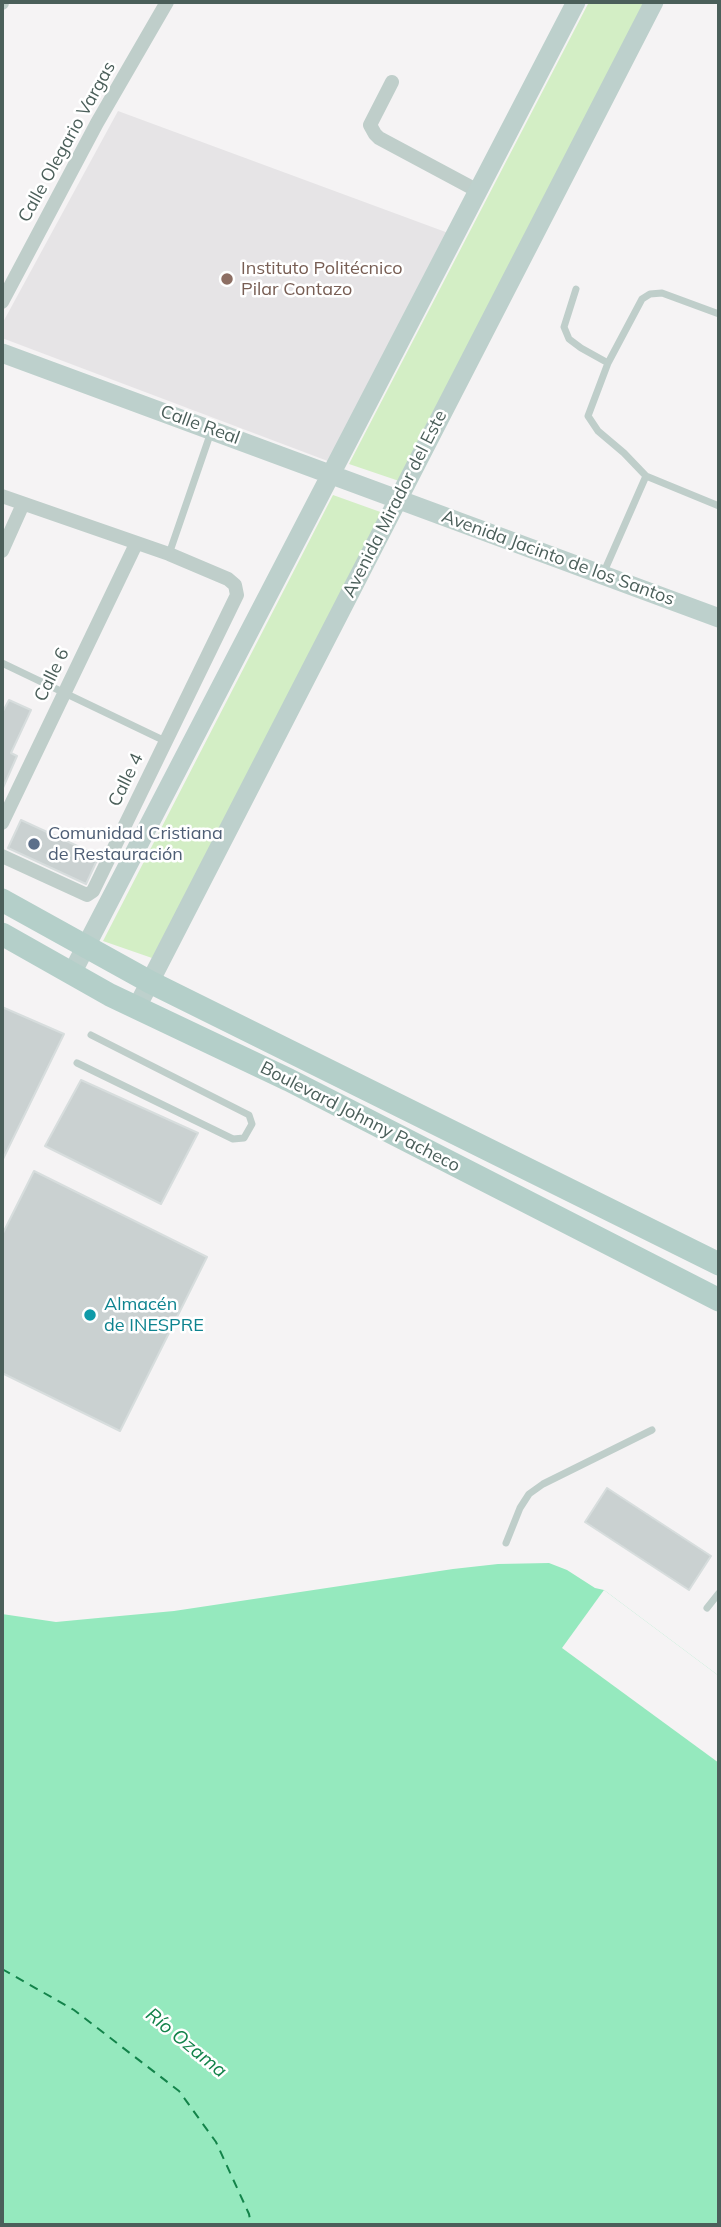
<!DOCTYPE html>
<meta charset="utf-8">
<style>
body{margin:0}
#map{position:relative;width:721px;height:2227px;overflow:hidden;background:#f5f3f4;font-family:Mulish,sans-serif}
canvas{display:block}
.frame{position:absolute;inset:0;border:4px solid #4b5f5a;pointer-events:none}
</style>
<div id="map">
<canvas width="721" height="2227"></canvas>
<div class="frame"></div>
</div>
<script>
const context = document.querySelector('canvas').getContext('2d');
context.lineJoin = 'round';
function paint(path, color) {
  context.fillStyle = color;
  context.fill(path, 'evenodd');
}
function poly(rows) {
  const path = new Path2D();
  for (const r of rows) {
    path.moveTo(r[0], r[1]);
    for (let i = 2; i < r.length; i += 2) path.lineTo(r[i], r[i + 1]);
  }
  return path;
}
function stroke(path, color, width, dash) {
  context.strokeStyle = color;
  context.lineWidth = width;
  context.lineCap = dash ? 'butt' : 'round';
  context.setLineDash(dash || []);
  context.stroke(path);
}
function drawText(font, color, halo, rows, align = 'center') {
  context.font = font + ' Mulish,sans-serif';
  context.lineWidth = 5;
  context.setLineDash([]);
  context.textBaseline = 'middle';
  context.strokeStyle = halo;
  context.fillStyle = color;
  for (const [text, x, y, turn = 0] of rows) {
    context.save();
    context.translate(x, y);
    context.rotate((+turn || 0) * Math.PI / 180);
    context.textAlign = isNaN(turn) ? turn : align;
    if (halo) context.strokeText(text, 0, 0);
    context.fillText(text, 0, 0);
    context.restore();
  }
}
const education = poly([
 [118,111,451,234,333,463,2,338,2,324]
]);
const green = poly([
 [589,2,649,2,402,482,349,464],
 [333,495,386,514,152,958,103,941]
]);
const water = poly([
 [549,1563,567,1570,595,1588,604,1590,719,1676,719,2225,2,2225,2,1614,56,1622,98,1618,174,1611,453,1569,498,1564]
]);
const pier = poly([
 [604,1590,719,1676,719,1763,562,1648]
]);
const ferry = poly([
 [2,1969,74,2010,179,2091,216,2142,249,2214,251,2225]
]);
const building = poly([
 [9,700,31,710,11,753,17,756,2,790,2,713,9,700],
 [21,820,99,856,86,884,8,848,21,820],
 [2,1007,64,1034,2,1161,2,1007],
 [81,1080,198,1133,161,1204,45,1146,81,1080],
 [34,1171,207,1257,120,1431,2,1373,2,1235,34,1171],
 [607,1488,711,1556,689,1590,585,1522,607,1488]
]);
const lane = poly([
 [576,289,564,327,569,339,581,348,608,363,588,416,598,431,624,453,646,476,603,574],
 [608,363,642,299,650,294,662,293,719,314],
 [646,476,719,506],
 [169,554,211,432],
 [2,663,165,741],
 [77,1063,233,1139,244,1138,252,1124,249,1115,91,1035],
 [506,1543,520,1508,529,1494,543,1484,652,1430],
 [707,1608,719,1593]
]);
const street = poly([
 [2,3,2,2],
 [392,82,370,125,375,134,379,138,478,191],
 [2,302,97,123,167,2],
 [2,496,169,554,228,579,235,585,237,595,93,891,87,895,2,856],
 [2,551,23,504],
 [2,823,136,544]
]);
const secondary = poly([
 [2,353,719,618],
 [72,973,576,2],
 [137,1007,654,2]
]);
const primary = poly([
 [2,900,150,982,719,1264],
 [2,934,110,995,289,1080,719,1300]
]);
const markers = [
 [227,279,7,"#8d6e63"],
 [34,844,7,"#5c6f8a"],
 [90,1315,7,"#0f9aa8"]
];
const streetNames = [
 ["Calle Olegario Vargas",67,142,-61],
 ["Calle Real",200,425,20],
 ["Avenida Mirador del Este",395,504,-63],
 ["Avenida Jacinto de los Santos",558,558,20],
 ["Calle 6",52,675,-64],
 ["Calle 4",126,780,-64],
 ["Boulevard Johnny Pacheco",360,1117,27]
];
const educationNames = [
 ["Instituto Politécnico",241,269],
 ["Pilar Contazo",241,290]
];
const serviceNames = [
 ["Comunidad Cristiana",48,834],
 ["de Restauración",48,855]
];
const cultureNames = [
 ["Almacén",104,1305],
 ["de INESPRE",104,1326]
];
const waterNames = [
 ["Río Ozama",186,2043,39]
];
paint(education, '#e6e4e6');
paint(green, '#d3eec5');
paint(water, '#95e9be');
paint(pier, '#f5f3f4');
stroke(ferry, '#13834a', 2, [9, 7]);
paint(building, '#cad1d1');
stroke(building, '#d7dddd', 2);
stroke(lane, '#bfceca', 7);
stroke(street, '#bfceca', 14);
stroke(secondary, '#bdd0cc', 19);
stroke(primary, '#b4cfc9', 23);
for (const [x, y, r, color] of markers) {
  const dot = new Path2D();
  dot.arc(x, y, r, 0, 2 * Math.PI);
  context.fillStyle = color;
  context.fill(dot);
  stroke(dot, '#fff', 2.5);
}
drawText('18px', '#4b5f5a', '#fff', streetNames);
drawText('18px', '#785e54', '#fff', educationNames, 'left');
drawText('18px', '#4e5e75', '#fff', serviceNames, 'left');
drawText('18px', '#0d838f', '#fff', cultureNames, 'left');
drawText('italic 19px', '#13834a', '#fff', waterNames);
</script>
